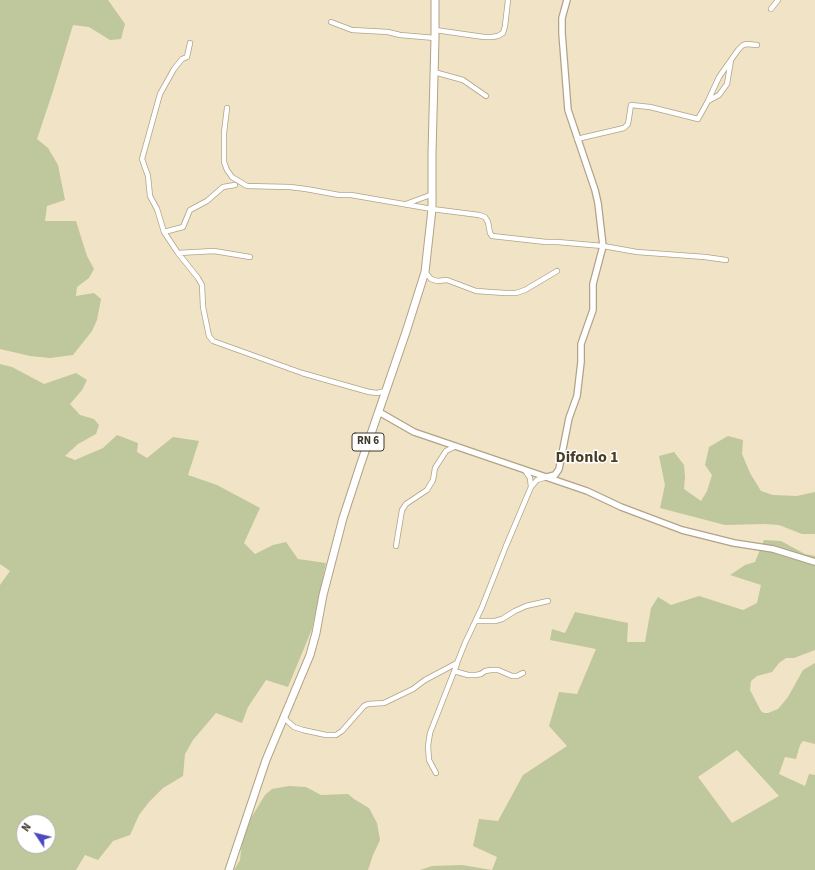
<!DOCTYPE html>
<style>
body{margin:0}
#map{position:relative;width:815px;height:870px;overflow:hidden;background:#f1e3c5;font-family:"Source Sans 3",sans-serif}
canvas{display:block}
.north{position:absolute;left:16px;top:814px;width:40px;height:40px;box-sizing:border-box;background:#fff;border:1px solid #b2afab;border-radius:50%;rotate:305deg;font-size:11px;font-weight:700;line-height:16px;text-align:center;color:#3e382c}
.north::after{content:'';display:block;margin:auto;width:14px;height:18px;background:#4d49c0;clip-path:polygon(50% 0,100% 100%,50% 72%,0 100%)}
</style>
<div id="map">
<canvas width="815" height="870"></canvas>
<div class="north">N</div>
</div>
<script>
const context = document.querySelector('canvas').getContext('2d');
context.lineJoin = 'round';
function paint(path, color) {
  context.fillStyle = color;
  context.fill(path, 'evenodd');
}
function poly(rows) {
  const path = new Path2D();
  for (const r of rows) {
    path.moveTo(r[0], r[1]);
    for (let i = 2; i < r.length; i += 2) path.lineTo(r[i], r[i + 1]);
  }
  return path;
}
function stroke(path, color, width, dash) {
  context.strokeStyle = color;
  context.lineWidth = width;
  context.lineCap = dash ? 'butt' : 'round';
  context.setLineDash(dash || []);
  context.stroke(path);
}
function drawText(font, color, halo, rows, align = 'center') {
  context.font = font + ' "Source Sans 3",sans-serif';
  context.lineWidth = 3;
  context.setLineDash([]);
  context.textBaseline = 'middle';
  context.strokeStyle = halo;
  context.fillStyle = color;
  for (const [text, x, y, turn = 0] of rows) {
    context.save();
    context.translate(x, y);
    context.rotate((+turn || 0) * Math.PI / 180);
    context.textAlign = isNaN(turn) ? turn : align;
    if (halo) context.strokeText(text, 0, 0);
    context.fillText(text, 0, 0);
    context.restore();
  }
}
const green = poly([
 [0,0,108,0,125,24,121,39,110,40,89,27,73,25,53,91,37,139,48,148,58,165,65,200,47,206,45,221,76,221,87,256,94,269,89,278,77,287,76,296,94,293,101,299,97,320,92,331,73,355,50,358,30,356,0,349],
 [0,364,12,367,44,384,76,373,87,380,82,390,70,404,80,415,94,419,99,425,96,434,78,444,65,456,75,460,103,448,117,435,138,443,137,452,147,458,173,437,199,441,188,475,217,485,260,508,244,543,255,554,273,545,286,542,298,559,326,563,312,629,288,687,266,680,248,707,242,723,216,713,193,740,185,754,183,776,163,788,149,802,139,815,130,835,113,841,98,860,85,855,76,870,0,870,0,585,10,571,0,564],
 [24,822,48,822,48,846,24,846],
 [728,436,743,440,742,454,750,473,761,491,773,495,797,496,815,492,815,534,802,534,779,525,764,524,725,525,660,508,665,485,659,456,674,452,684,465,685,477,684,489,701,501,707,491,712,475,705,465,709,447],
 [764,540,781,541,805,554,815,556,815,650,794,658,786,658,779,663,772,672,757,676,751,681,750,690,761,711,764,713,768,713,778,709,788,697,803,670,815,663,815,744,803,741,800,745,796,759,785,757,779,774,805,786,809,774,815,775,815,870,420,870,432,866,462,865,492,870,497,857,473,846,479,819,498,821,523,775,567,746,549,726,559,692,577,694,596,649,550,640,552,629,565,633,575,612,628,623,627,642,645,642,651,608,658,597,671,605,699,596,743,610,757,603,761,585,730,575,745,565,755,562],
 [737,750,779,796,732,823,698,777],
 [289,786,306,787,321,795,348,794,354,799,369,808,377,823,380,840,373,855,368,870,234,870,240,860,242,842,251,818,265,795,272,789]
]);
const minor = poly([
 [771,9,778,0],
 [331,22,352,30,388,32,400,35,435,38],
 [435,30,484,37,492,37,498,36,503,33,505,26,508,0],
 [434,72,463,80,486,96],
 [708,101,719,95,727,84,731,60],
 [227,108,224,133,224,162,227,170,232,177,247,186,290,187,306,189,339,195,351,195,432,209,479,215,485,217,488,222,490,233,492,236,546,242,557,242,603,246,637,252,705,257,726,260],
 [577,139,624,128,628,124,631,105,650,107,698,119,708,101,719,77,738,50,743,45,747,44,757,45],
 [406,204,433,194],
 [164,232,157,209,150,196,148,176,142,159,160,94,174,69,182,59,187,57,190,43],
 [178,253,164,232,183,227,190,210,207,201,223,187,235,185],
 [250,257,214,251,178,253,198,278,202,285,203,307,209,336,213,341,302,373,337,383,369,392,377,393,386,391],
 [425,272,431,279,437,281,447,280,476,291,505,293,516,293,525,290,557,271],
 [526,472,530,478,531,487],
 [396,546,402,510,406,504,427,490,433,480,435,468,446,451,456,446],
 [476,621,495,621,502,619,515,611,526,606,548,601],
 [454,671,468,675,476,675,481,674,485,671,491,670,498,670,512,676,517,676,523,673],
 [284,718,294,727,303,730,326,735,336,735,342,731,364,706,368,704,384,703,413,689,425,680,457,663,465,643,482,607,506,546,531,487,537,480,547,477],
 [436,773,429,760,428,746,430,733,457,664]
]);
const tertiary = poly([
 [379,412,414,432,587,491,621,507,682,530,734,543,773,549,815,562],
 [547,477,555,475,559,469,569,418,577,396,581,362,581,344,593,310,593,284,603,246,598,203,595,190,568,110,562,33,562,18,567,0]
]);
const primary = poly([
 [229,870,266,760,310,655,316,633,323,595,343,518,361,463,406,332,425,272,432,209,432,153,435,38,435,0]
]);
const shields = [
 [368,442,32]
];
const shieldNames = [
 ["RN 6",368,442]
];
const districtNames = [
 ["Difonlo 1",587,458]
];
paint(green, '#bfc79c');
stroke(minor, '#b1a387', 6);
stroke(tertiary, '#b1a387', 8);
stroke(primary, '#b1a387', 9);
stroke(minor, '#fff', 4.5);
stroke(tertiary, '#fff', 5.5);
stroke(primary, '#fff', 7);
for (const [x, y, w] of shields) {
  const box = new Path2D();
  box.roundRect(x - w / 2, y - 9, w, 18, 3);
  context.fillStyle = '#fff';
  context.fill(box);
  stroke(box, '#3e382c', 1);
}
drawText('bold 11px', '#3e382c', null, shieldNames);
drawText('bold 16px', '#483c23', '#fff', districtNames);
</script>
